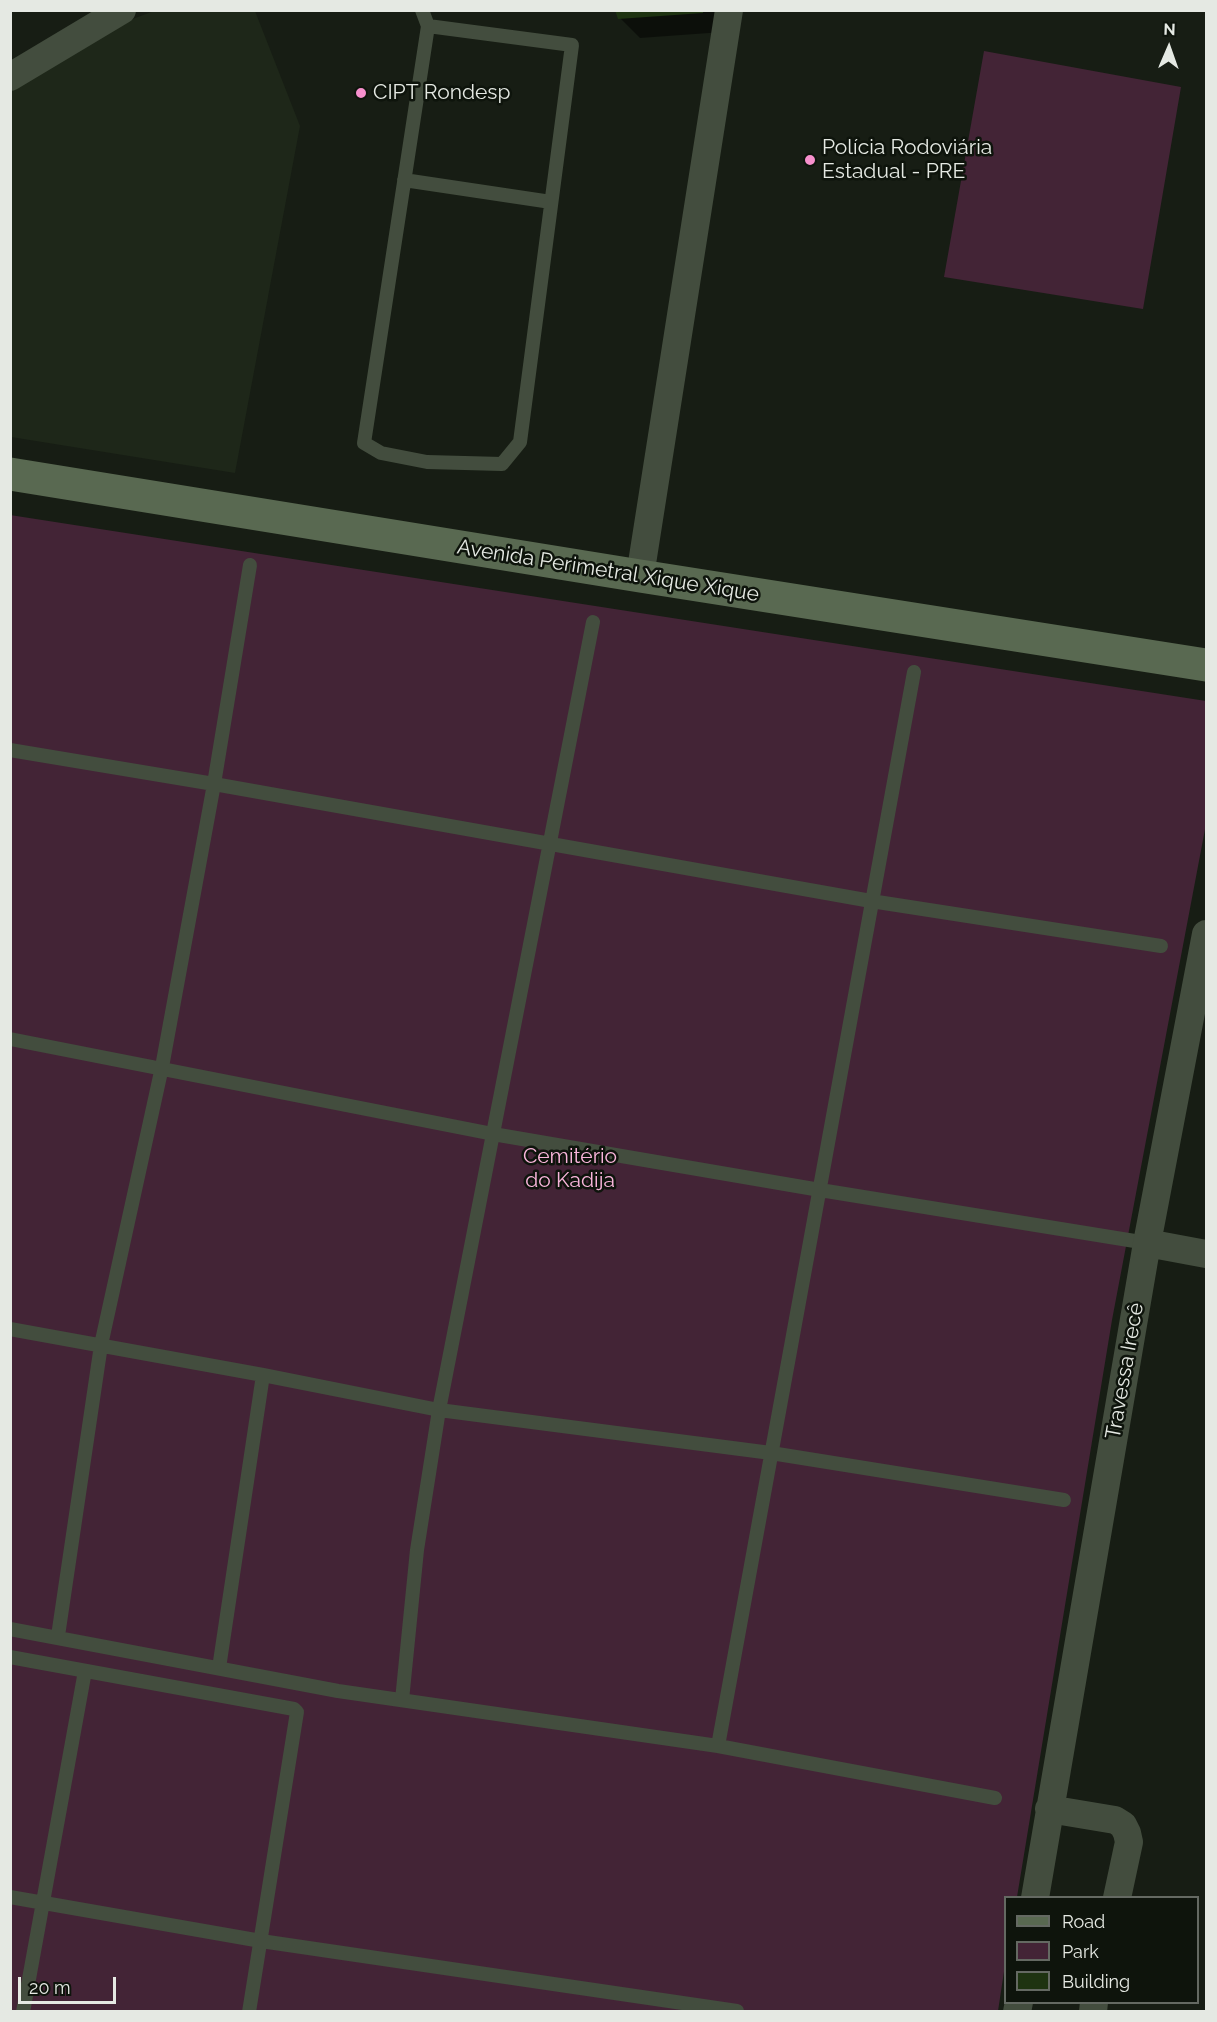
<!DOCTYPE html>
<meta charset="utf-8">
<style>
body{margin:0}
#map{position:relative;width:1217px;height:2022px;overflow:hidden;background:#171d14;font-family:Raleway,sans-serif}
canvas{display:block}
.frame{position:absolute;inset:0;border:12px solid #e5e9e3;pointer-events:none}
.legend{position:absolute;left:1004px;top:1896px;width:195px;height:108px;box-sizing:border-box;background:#0e140c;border:2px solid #646962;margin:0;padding:8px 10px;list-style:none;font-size:18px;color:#e5e9e3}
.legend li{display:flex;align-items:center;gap:12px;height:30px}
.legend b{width:30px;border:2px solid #646962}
.north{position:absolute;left:1139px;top:18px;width:60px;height:60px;-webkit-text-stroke:4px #0e140c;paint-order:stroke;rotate:2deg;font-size:16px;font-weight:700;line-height:24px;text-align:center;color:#e5e9e3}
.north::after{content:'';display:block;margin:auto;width:21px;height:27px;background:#e5e9e3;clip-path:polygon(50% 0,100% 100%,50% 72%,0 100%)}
.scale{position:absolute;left:18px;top:1977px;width:98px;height:27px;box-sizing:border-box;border:3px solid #e5e9e3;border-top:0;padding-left:8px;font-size:18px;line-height:21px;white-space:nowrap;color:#e5e9e3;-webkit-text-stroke:4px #0e140c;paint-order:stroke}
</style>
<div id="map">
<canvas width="1217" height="2022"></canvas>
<div class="frame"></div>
<ul class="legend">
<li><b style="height:8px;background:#596951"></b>Road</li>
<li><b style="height:16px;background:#432436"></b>Park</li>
<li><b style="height:16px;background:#1e3311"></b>Building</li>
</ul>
<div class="north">N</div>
<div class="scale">20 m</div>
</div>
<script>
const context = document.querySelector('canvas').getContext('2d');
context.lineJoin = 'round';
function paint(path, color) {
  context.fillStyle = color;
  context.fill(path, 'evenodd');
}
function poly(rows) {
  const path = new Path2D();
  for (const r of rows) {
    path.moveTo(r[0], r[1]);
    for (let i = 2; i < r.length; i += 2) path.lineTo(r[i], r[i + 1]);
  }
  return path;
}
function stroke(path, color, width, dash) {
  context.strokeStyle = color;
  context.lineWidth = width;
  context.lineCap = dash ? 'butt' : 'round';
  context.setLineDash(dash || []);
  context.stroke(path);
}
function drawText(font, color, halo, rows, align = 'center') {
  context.font = font + ' Raleway,sans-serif';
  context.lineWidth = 5;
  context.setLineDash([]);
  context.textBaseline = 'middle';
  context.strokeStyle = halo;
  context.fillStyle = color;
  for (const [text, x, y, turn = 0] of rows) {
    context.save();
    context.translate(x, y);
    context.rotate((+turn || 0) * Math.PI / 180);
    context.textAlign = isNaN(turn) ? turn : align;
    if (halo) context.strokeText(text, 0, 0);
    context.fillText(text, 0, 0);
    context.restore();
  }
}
const built = poly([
 [154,11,255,11,300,126,235,473,11,437,10,82,98,32]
]);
const green = poly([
 [984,51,1181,87,1143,309,944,277],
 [10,515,1206,701,1206,824,1112,1320,1017,1897,1006,1898,1005,1965,998,2011,11,2011]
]);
const shadow = poly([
 [617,10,726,10,723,32,640,38,620,18]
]);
const building = poly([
 [615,10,703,10,703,13,618,19]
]);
const lane = poly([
 [422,10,428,26,364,443,381,453,427,462,502,464,520,442,572,45,428,26],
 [404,180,551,202],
 [10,750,214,784,871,901,1161,946],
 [10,1039,493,1134,820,1190,1147,1243],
 [10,1329,263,1375,439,1410,771,1453,1064,1500],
 [10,1629,338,1691,718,1746,995,1798],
 [58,1636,101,1345,162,1067,214,784,250,565],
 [10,1657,294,1709,297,1712,249,2012],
 [219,1668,263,1375],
 [402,1700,417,1550,439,1410,593,622],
 [718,1746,914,672],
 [10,1897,261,1941,737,2011],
 [23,2012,85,1671]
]);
const street = poly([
 [10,77,122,10],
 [640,576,729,10],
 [1147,1243,1206,1254],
 [1049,1809,1115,1820,1123,1825,1127,1833,1129,1842,1117,1898],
 [1035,1898,1147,1243,1206,934],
 [1017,2012,1019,2002],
 [1093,2012,1094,2002]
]);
const secondary = poly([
 [10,474,640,576,1206,665]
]);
const markers = [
 [361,93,6,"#f790cd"],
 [810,160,6,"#f790cd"]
];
const poiNames = [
 ["CIPT Rondesp",373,93],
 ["Polícia Rodoviária",822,148],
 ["Estadual - PRE",822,172]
];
const streetNames = [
 ["Avenida Perimetral Xique Xique",608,571,9],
 ["Travessa Irecê",1125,1371,-80]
];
const parkNames = [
 ["Cemitério",570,1157],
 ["do Kadija",570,1181]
];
paint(built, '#1e2719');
paint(green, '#432436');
paint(shadow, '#0007');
paint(building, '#1e3311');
stroke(lane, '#434d3e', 14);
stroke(street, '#434d3e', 28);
stroke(secondary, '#596951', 33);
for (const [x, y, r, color] of markers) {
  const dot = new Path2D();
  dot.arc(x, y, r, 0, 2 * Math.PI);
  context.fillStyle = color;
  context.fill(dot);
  stroke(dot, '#0e140c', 2);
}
drawText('21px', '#e5e9e3', '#0e140c', poiNames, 'left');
drawText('21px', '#e5e9e3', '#0e140c', streetNames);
drawText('21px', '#f9b5db', '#0e140c', parkNames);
</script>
